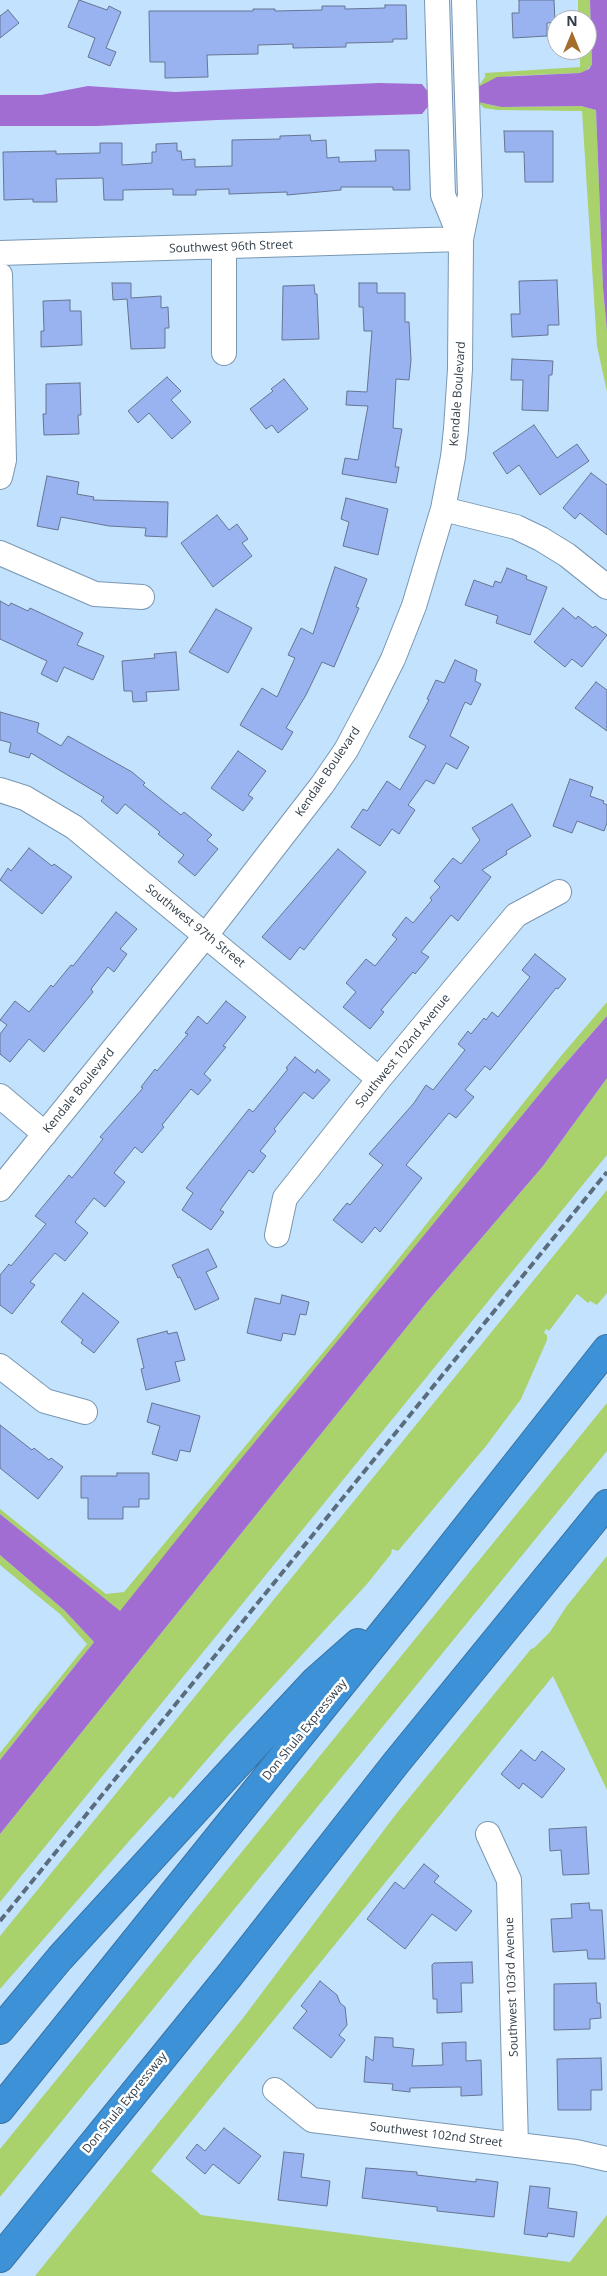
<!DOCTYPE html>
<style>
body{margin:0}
#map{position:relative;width:607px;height:2276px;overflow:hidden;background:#c3e2fe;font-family:"Open Sans",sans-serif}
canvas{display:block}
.north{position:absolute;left:547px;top:10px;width:50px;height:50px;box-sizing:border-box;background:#fff;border:1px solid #adb1b6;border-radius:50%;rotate:0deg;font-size:14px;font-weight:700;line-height:20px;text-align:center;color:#313d48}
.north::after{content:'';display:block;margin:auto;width:18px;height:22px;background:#a66e2c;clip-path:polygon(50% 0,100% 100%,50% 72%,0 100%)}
</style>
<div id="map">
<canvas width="607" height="2276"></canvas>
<div class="north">N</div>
</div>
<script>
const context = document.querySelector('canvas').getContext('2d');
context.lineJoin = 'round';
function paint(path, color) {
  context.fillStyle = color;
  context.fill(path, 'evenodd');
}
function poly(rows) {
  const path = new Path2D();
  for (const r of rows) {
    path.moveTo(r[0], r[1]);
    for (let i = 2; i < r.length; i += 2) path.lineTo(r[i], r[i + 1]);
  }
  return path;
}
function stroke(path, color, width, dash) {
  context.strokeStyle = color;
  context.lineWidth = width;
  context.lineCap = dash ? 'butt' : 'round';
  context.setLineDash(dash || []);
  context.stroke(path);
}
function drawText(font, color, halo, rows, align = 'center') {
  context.font = font + ' "Open Sans",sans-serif';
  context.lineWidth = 5;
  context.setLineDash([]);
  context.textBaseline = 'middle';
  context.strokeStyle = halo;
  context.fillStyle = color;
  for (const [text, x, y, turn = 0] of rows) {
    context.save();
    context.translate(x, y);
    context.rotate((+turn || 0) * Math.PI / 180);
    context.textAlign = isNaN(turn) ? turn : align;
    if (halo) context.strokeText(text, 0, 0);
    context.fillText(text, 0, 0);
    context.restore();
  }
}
const green = poly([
 [578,0,590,0,592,64,586,71,580,73,509,76,478,87,485,77,485,73,580,67,580,50,587,50,587,20,578,20],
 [478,102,501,107,581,106,596,110,603,288,607,331,607,392,597,346,582,111,497,110,484,108],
 [607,1002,607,1016,551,1080,120,1612,0,1514,0,1509,106,1594,124,1592,335,1338,561,1056],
 [607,1078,607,1155,0,1902,0,1834,426,1303,543,1166],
 [607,1190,607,1293,597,1305,590,1301,588,1303,577,1294,549,1331,546,1329,544,1333,547,1335,547,1340,521,1399,486,1446,398,1551,392,1549,391,1554,367,1584,229,1734,173,1799,170,1796,130,1840,0,1989,0,1936],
 [607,1403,607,1451,0,2197,0,2149],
 [0,1555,64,1610,94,1642,0,1760,0,1753,87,1644,60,1614,0,1565],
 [607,1556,607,1790,553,1676,151,2171,201,2215,570,2262,607,2215,607,2276,35,2276,243,2018,396,1814,531,1649,534,1648,550,1632,566,1607]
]);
const water = poly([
 [590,0,607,0,607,331,603,288,596,110,581,106,501,107,478,102,478,87,497,77,580,73,589,69,592,64],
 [379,83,422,84,429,93,430,104,422,114,217,120,97,126,0,126,0,95,41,95,88,86,175,92],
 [607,1016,607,1078,543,1166,426,1303,0,1834,0,1760,94,1642,64,1610,0,1555,0,1514,120,1611,236,1465,551,1080]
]);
const building = poly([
 [79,0,107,10,109,6,121,12,106,48,116,52,110,66,88,57,95,38,68,27,79,0],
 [519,0,554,0,555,22,547,23,547,36,513,38,512,13,519,13,519,0],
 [385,5,406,5,407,39,393,39,393,42,346,43,346,47,293,48,293,44,258,45,258,54,207,55,208,77,165,78,165,62,150,62,149,11,253,11,253,9,275,9,275,11,322,10,322,6,345,6,345,9,385,8,385,5],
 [8,10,19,23,0,38,0,16,8,10],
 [504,131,553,131,553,182,525,182,524,152,505,152,504,131],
 [310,135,311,141,326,140,327,158,339,157,339,162,376,161,375,150,409,150,410,190,393,190,393,187,341,187,341,190,287,195,287,192,229,194,229,189,196,190,196,195,173,195,173,189,123,190,123,200,104,200,103,178,56,179,57,202,33,202,33,199,4,200,3,152,56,151,56,154,100,153,100,143,122,143,122,165,152,163,152,152,156,152,156,144,177,143,177,151,181,151,182,160,195,159,195,167,232,166,232,140,280,139,280,136,310,135],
 [557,280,559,325,548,325,548,335,512,337,511,314,520,314,519,281,557,280],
 [112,283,131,283,131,298,161,296,161,308,168,307,169,328,165,328,165,348,131,349,127,299,113,300,112,283],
 [359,283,377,283,377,293,405,293,405,322,409,322,411,360,409,380,396,379,393,428,402,429,395,467,399,467,396,483,342,474,345,458,358,460,368,406,346,405,347,391,367,392,372,331,364,331,363,307,359,307,359,283],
 [314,285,315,294,317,294,319,339,282,340,283,286,314,285],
 [70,300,70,311,81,311,82,345,41,347,41,331,44,331,43,301,70,300],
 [512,359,553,361,552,375,549,375,548,411,522,410,523,380,511,380,512,359],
 [167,377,181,391,171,400,191,422,172,439,149,413,138,423,128,411,167,377],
 [284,379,308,409,278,433,272,425,266,429,250,409,273,391,271,389,284,379],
 [80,383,81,415,78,415,79,434,44,435,43,414,46,414,46,384,80,383],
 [534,425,557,458,577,444,589,461,540,495,519,465,507,474,493,453,534,425],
 [591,473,607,485,607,535,580,513,575,519,563,508,591,473],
 [47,476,79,482,77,494,94,497,93,500,168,502,167,537,145,536,146,528,109,526,61,517,58,530,37,526,47,476],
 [346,498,388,509,378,555,343,546,349,522,341,519,346,498],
 [217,515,229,530,237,524,248,539,242,543,252,556,213,587,181,543,217,515],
 [335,567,367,579,356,607,359,608,334,667,322,662,306,695,286,728,293,732,282,750,240,725,262,688,277,697,295,658,288,655,301,628,313,634,335,567],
 [507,568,527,576,526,579,547,587,530,635,496,623,498,616,465,605,474,580,493,587,495,581,501,583,507,568],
 [0,601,9,606,11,603,28,611,30,608,83,633,77,645,104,656,93,680,64,667,57,682,41,674,47,661,0,639,0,601],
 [563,608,576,619,578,616,593,628,595,626,607,635,582,667,572,659,565,667,534,642,563,608],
 [216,609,252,628,228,673,189,652,216,609],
 [176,652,179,690,146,692,147,701,133,702,132,691,124,691,122,661,155,658,154,654,176,652],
 [455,660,477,670,475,681,481,684,471,705,465,702,450,736,469,747,457,769,446,763,434,784,426,780,408,805,415,810,399,834,392,829,380,846,351,827,363,809,367,811,387,781,400,790,426,746,409,737,429,700,427,699,436,680,444,683,455,660],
 [596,682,607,690,607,731,575,708,596,682],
 [0,712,39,723,37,732,61,746,68,736,132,772,145,783,143,785,181,815,184,812,212,835,207,840,218,849,195,876,178,862,184,855,158,834,160,832,125,804,117,814,101,801,104,797,31,753,29,758,9,752,11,743,0,740,0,712],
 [238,751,266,771,248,795,253,798,243,811,211,788,238,751],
 [570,779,593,787,590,796,604,801,603,803,607,805,607,823,604,831,577,821,572,833,553,826,570,779],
 [512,804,531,836,506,851,507,854,482,870,491,877,458,921,451,915,421,952,429,957,415,974,413,972,381,1010,384,1012,370,1029,343,1007,356,992,346,983,366,959,375,966,397,939,392,935,406,917,413,923,432,900,430,898,440,887,434,881,453,858,461,864,480,840,472,828,512,804],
 [29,848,52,866,54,864,72,877,42,914,0,880,8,868,11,871,29,848],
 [338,849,366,872,304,950,300,947,290,960,262,937,338,849],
 [116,912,137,929,120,949,127,954,114,972,108,967,91,989,93,992,44,1052,29,1039,10,1062,0,1054,0,1034,7,1025,0,1020,15,1001,29,1012,51,985,53,987,71,965,73,966,116,912],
 [535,954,566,979,558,989,556,988,490,1070,485,1066,465,1090,474,1097,456,1118,449,1113,406,1165,422,1178,380,1232,375,1227,362,1243,333,1220,347,1203,350,1205,383,1165,369,1154,414,1103,426,1085,433,1090,465,1050,458,1044,468,1031,471,1034,484,1018,486,1020,492,1012,498,1017,530,977,522,970,535,954],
 [226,1001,246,1017,223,1046,226,1047,204,1074,211,1080,198,1095,191,1089,162,1125,164,1127,142,1153,135,1147,114,1173,125,1182,105,1207,94,1198,75,1222,88,1233,65,1261,55,1253,30,1282,35,1285,12,1314,0,1305,0,1275,9,1264,11,1266,46,1224,35,1216,69,1175,72,1178,103,1139,100,1137,143,1088,141,1087,155,1069,157,1071,188,1034,185,1033,198,1016,207,1024,226,1001],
 [295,1057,315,1073,317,1069,330,1080,313,1099,304,1092,274,1129,276,1131,260,1151,266,1156,253,1173,249,1170,220,1210,224,1212,211,1230,182,1210,193,1193,186,1188,249,1109,253,1112,288,1069,286,1068,295,1057],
 [208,1249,217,1267,206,1272,219,1299,195,1310,180,1277,178,1278,172,1265,208,1249],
 [83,1293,119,1322,94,1353,81,1343,83,1340,61,1322,83,1293],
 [282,1295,309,1302,306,1315,300,1314,295,1335,283,1333,281,1341,247,1333,255,1298,280,1304,282,1295],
 [167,1331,168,1334,177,1332,185,1360,175,1362,180,1381,146,1390,141,1369,144,1368,137,1339,167,1331],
 [152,1403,200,1416,190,1452,180,1450,177,1461,152,1454,160,1426,147,1422,152,1403],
 [0,1425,32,1450,34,1448,49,1460,51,1458,63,1467,38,1499,0,1468,0,1425],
 [117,1473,149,1473,149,1499,139,1499,139,1507,123,1507,123,1519,88,1519,88,1498,81,1498,81,1476,117,1476,117,1473],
 [521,1750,535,1761,542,1751,565,1769,542,1798,523,1783,519,1789,501,1774,521,1750],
 [586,1827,589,1874,563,1875,561,1850,550,1851,549,1829,586,1827],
 [424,1864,439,1876,434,1882,472,1911,456,1931,432,1914,405,1949,367,1919,395,1882,404,1889,424,1864],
 [589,1903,590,1910,602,1910,605,1959,588,1959,587,1950,553,1952,551,1919,572,1918,571,1904,589,1903],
 [472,1962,473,1983,461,1983,462,2012,437,2013,437,1999,433,1999,432,1965,434,1963,472,1962],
 [320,1981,337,1995,340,2003,345,2007,347,2025,339,2035,345,2040,331,2058,293,2028,307,2011,301,2006,320,1981],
 [596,1983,597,2003,600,2003,601,2018,590,2019,590,2029,554,2030,554,1984,596,1983],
 [375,2037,393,2038,393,2047,414,2049,412,2066,443,2065,442,2043,466,2042,466,2061,481,2060,482,2095,461,2096,461,2087,410,2088,410,2092,392,2090,393,2084,364,2082,366,2056,373,2061,375,2037],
 [601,2058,602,2090,591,2090,591,2110,558,2110,557,2059,601,2058],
 [224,2128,261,2156,239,2184,213,2164,205,2174,186,2158,197,2144,205,2151,224,2128],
 [284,2152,304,2154,301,2177,330,2181,327,2206,278,2200,284,2152],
 [366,2168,417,2172,417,2175,476,2182,476,2179,498,2182,494,2217,437,2211,437,2207,362,2198,366,2168],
 [530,2186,550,2188,548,2208,577,2212,574,2237,548,2233,547,2237,524,2234,530,2186]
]);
const minor = poly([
 [437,0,443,195,461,239],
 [224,248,224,353],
 [0,253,461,239],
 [0,275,4,460,0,477],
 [443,509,516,527,541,539,567,555,607,587],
 [0,553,95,594,142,597],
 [0,790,25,798,74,827,379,1079],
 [0,1096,45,1134],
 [0,1189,206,935,322,785,346,750,370,705,393,659,414,606,443,509,453,457,456,429,460,369,461,239,470,195,464,0],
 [277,1235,285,1198,379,1079,516,915,559,892],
 [0,1366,45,1401,85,1412],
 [488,1834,509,1880,516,2145],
 [275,2090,312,2120,576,2152,607,2159]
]);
const highway = poly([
 [0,2030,60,1958,234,1768,315,1681,358,1643],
 [0,2109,414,1594,607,1349],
 [0,2258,229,1976,396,1763,607,1504]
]);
const rail = poly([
 [0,1921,607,1172]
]);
const streetNames = [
 ["Southwest 96th Street",231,247,-2],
 ["Kendale Boulevard",458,394,-86],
 ["Kendale Boulevard",328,772,-56],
 ["Southwest 97th Street",195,926,39],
 ["Southwest 102nd Avenue",403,1051,-51],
 ["Kendale Boulevard",79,1091,-51],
 ["Don Shula Expressway",305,1730,-51],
 ["Southwest 103rd Avenue",512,1987,-92],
 ["Don Shula Expressway",125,2103,-51],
 ["Southwest 102nd Street",436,2135,7]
];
paint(green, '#a9d16c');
paint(water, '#a26dd2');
paint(building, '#99b3f0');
stroke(building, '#677493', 1);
stroke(minor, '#7a97b1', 26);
stroke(highway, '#3974a5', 30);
stroke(minor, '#fff', 24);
stroke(highway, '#3d91d7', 28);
stroke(rail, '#5b6d7d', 4, [8, 4]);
drawText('12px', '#313d48', '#fff', streetNames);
</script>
